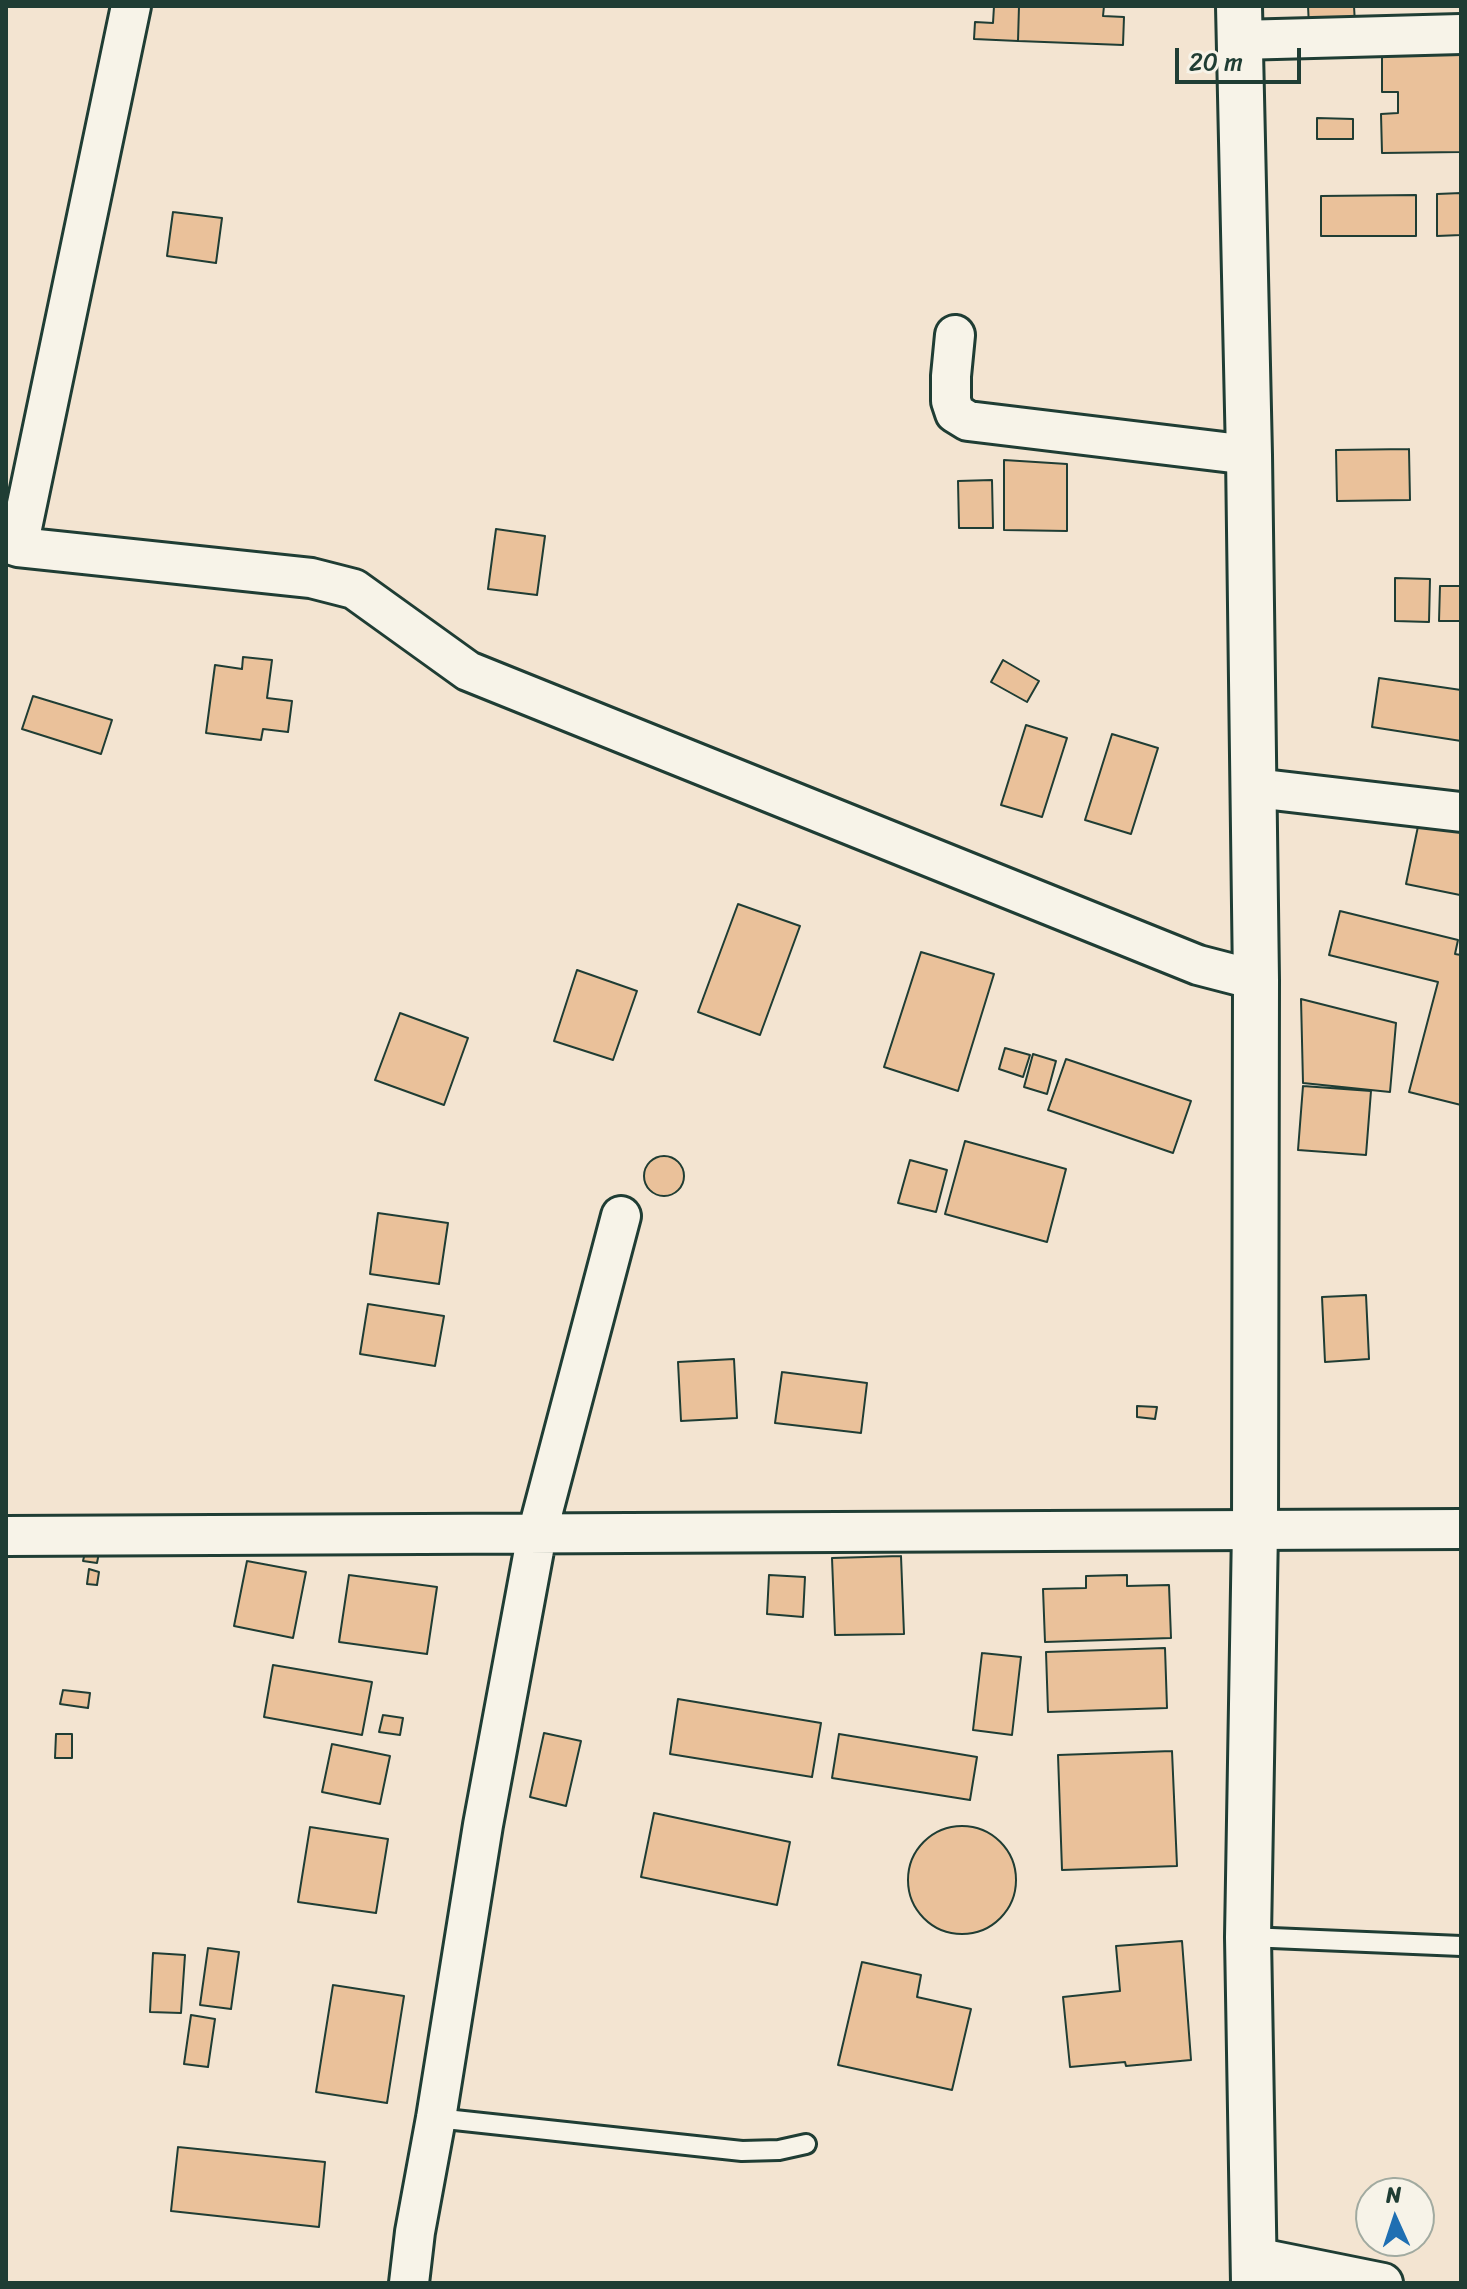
<!DOCTYPE html>
<style>
body{margin:0}
#map{position:relative;width:1467px;height:2289px;overflow:hidden;background:#f3e4d1;font-family:Sriracha,sans-serif}
canvas{display:block}
.frame{position:absolute;inset:0;border:8px solid #1f3d34;pointer-events:none}
.north{position:absolute;left:1355px;top:2177px;width:80px;height:80px;box-sizing:border-box;background:#f7f3e8;border:2px solid #a1aaa0;border-radius:50%;rotate:357deg;font-size:22px;font-weight:700;line-height:32px;text-align:center;color:#1f3d34}
.north::after{content:'';display:block;margin:auto;width:28px;height:36px;background:#1f6fb2;clip-path:polygon(50% 0,100% 100%,50% 72%,0 100%)}
.scale{position:absolute;left:1175px;top:48px;width:126px;height:36px;box-sizing:border-box;border:4px solid #1f3d34;border-top:0;padding-left:10px;font-size:24px;line-height:28px;white-space:nowrap;color:#1f3d34;-webkit-text-stroke:6px #f7f3e8;paint-order:stroke}
</style>
<div id="map">
<canvas width="1467" height="2289"></canvas>
<div class="frame"></div>
<div class="north">N</div>
<div class="scale">20 m</div>
</div>
<script>
const context = document.querySelector('canvas').getContext('2d');
context.lineJoin = 'round';
function paint(path, color) {
  context.fillStyle = color;
  context.fill(path, 'evenodd');
}
function poly(rows) {
  const path = new Path2D();
  for (const r of rows) {
    if (r.length === 3) {
      path.moveTo(r[0] + r[2], r[1]);
      path.arc(r[0], r[1], r[2], 0, 2 * Math.PI);
      continue;
    }
    path.moveTo(r[0], r[1]);
    for (let i = 2; i < r.length; i += 2) path.lineTo(r[i], r[i + 1]);
  }
  return path;
}
function stroke(path, color, width, dash) {
  context.strokeStyle = color;
  context.lineWidth = width;
  context.lineCap = dash ? 'butt' : 'round';
  context.setLineDash(dash || []);
  context.stroke(path);
}
const building = poly([
 [994,6,1019,6,1018,41,974,39,975,22,993,23,994,6],
 [1019,6,1104,6,1103,16,1124,17,1123,45,1018,41,1019,6],
 [1308,6,1354,6,1355,24,1309,26,1308,6],
 [1461,54,1461,152,1382,153,1381,114,1398,113,1398,92,1382,92,1382,56,1461,54],
 [1317,118,1353,119,1353,139,1317,139,1317,118],
 [1461,193,1461,235,1437,236,1437,194,1461,193],
 [1416,195,1416,236,1321,236,1321,196,1416,195],
 [173,212,222,218,216,263,167,256,173,212],
 [1409,449,1410,500,1337,501,1336,450,1409,449],
 [1004,460,1067,464,1067,531,1004,530,1004,460],
 [992,480,993,528,959,528,958,481,992,480],
 [496,529,545,536,537,595,488,589,496,529],
 [1395,578,1430,579,1429,622,1395,621,1395,578],
 [1440,586,1461,586,1461,621,1439,621,1440,586],
 [243,657,272,660,267,698,292,701,288,732,263,729,261,740,206,733,215,665,242,669,243,657],
 [1003,660,1039,681,1027,702,991,682,1003,660],
 [1379,678,1461,690,1461,741,1372,727,1379,678],
 [33,696,112,720,101,754,22,729,33,696],
 [1026,725,1067,738,1042,817,1001,805,1026,725],
 [1112,734,1158,748,1131,834,1085,820,1112,734],
 [1421,812,1461,820,1460,895,1406,884,1421,812],
 [738,904,800,926,760,1035,698,1012,738,904],
 [1340,911,1458,940,1455,954,1461,955,1461,1105,1409,1092,1438,982,1329,955,1340,911],
 [921,952,994,974,958,1091,884,1067,921,952],
 [577,970,637,991,613,1060,554,1041,577,970],
 [1301,999,1396,1023,1390,1092,1303,1083,1301,999],
 [400,1013,468,1038,444,1105,375,1080,400,1013],
 [1005,1048,1030,1055,1023,1077,999,1069,1005,1048],
 [1033,1054,1056,1061,1047,1094,1024,1087,1033,1054],
 [1066,1059,1191,1101,1173,1153,1048,1110,1066,1059],
 [1303,1086,1371,1091,1366,1155,1298,1150,1303,1086],
 [965,1141,1066,1169,1047,1242,945,1214,965,1141],
 [664,1176,20],
 [910,1160,947,1170,936,1212,898,1203,910,1160],
 [378,1213,448,1223,439,1284,370,1274,378,1213],
 [1366,1295,1369,1359,1325,1362,1322,1297,1366,1295],
 [368,1304,444,1316,435,1366,360,1354,368,1304],
 [734,1359,737,1418,681,1421,678,1362,734,1359],
 [782,1372,867,1383,861,1433,775,1423,782,1372],
 [1137,1406,1157,1407,1155,1419,1137,1417,1137,1406],
 [88,1540,101,1542,97,1563,83,1561,88,1540],
 [901,1556,904,1634,835,1635,832,1558,901,1556],
 [247,1561,306,1572,293,1638,234,1626,247,1561],
 [89,1569,99,1572,97,1585,87,1584,89,1569],
 [349,1575,437,1587,427,1654,339,1642,349,1575],
 [769,1575,805,1577,803,1617,767,1614,769,1575],
 [1127,1575,1127,1586,1169,1585,1171,1638,1045,1642,1043,1589,1086,1588,1086,1576,1127,1575],
 [1165,1648,1167,1708,1048,1712,1046,1652,1165,1648],
 [982,1653,1021,1657,1012,1735,973,1730,982,1653],
 [273,1665,372,1682,362,1735,264,1717,273,1665],
 [63,1690,90,1693,88,1708,60,1704,63,1690],
 [678,1699,821,1723,812,1777,670,1754,678,1699],
 [383,1715,403,1718,400,1735,379,1732,383,1715],
 [544,1733,581,1741,566,1806,530,1797,544,1733],
 [56,1734,72,1734,72,1758,55,1758,56,1734],
 [839,1734,977,1757,970,1800,832,1778,839,1734],
 [332,1744,390,1756,380,1804,322,1792,332,1744],
 [1172,1751,1177,1866,1062,1870,1058,1755,1172,1751],
 [654,1813,790,1842,777,1905,641,1877,654,1813],
 [962,1880,54],
 [310,1827,388,1839,376,1913,298,1902,310,1827],
 [1182,1941,1191,2060,1126,2066,1125,2062,1070,2067,1063,1997,1120,1991,1116,1946,1182,1941],
 [208,1948,239,1952,231,2009,200,2005,208,1948],
 [153,1953,185,1955,181,2013,150,2012,153,1953],
 [862,1962,921,1975,917,1997,971,2009,952,2090,838,2065,862,1962],
 [333,1985,404,1996,387,2103,316,2092,333,1985],
 [191,2015,215,2019,208,2067,184,2064,191,2015],
 [178,2147,325,2162,319,2227,171,2211,178,2147]
]);
const lane = poly([
 [1248,1937,1461,1946],
 [436,2118,742,2151,779,2150,806,2144]
]);
const street = poly([
 [1239,40,1461,34],
 [955,335,951,376,951,401,955,413,968,421,1249,455],
 [6,543,18,547,311,578,354,589,468,671,1198,965,1256,980],
 [18,547,131,6],
 [1255,788,1461,812],
 [6,1536,1461,1529],
 [1254,2257,1383,2283],
 [409,2283,415,2232,436,2118,483,1825,537,1534,621,1216]
]);
const secondary = poly([
 [1239,6,1249,455,1256,980,1255,1529,1248,1937,1254,2283]
]);
paint(building, '#eac19a');
stroke(building, '#1f3d34', 2);
stroke(lane, '#1f3d34', 24);
stroke(street, '#1f3d34', 44);
stroke(secondary, '#1f3d34', 50);
stroke(lane, '#f7f3e8', 18);
stroke(street, '#f7f3e8', 38);
stroke(secondary, '#f7f3e8', 44);
</script>
